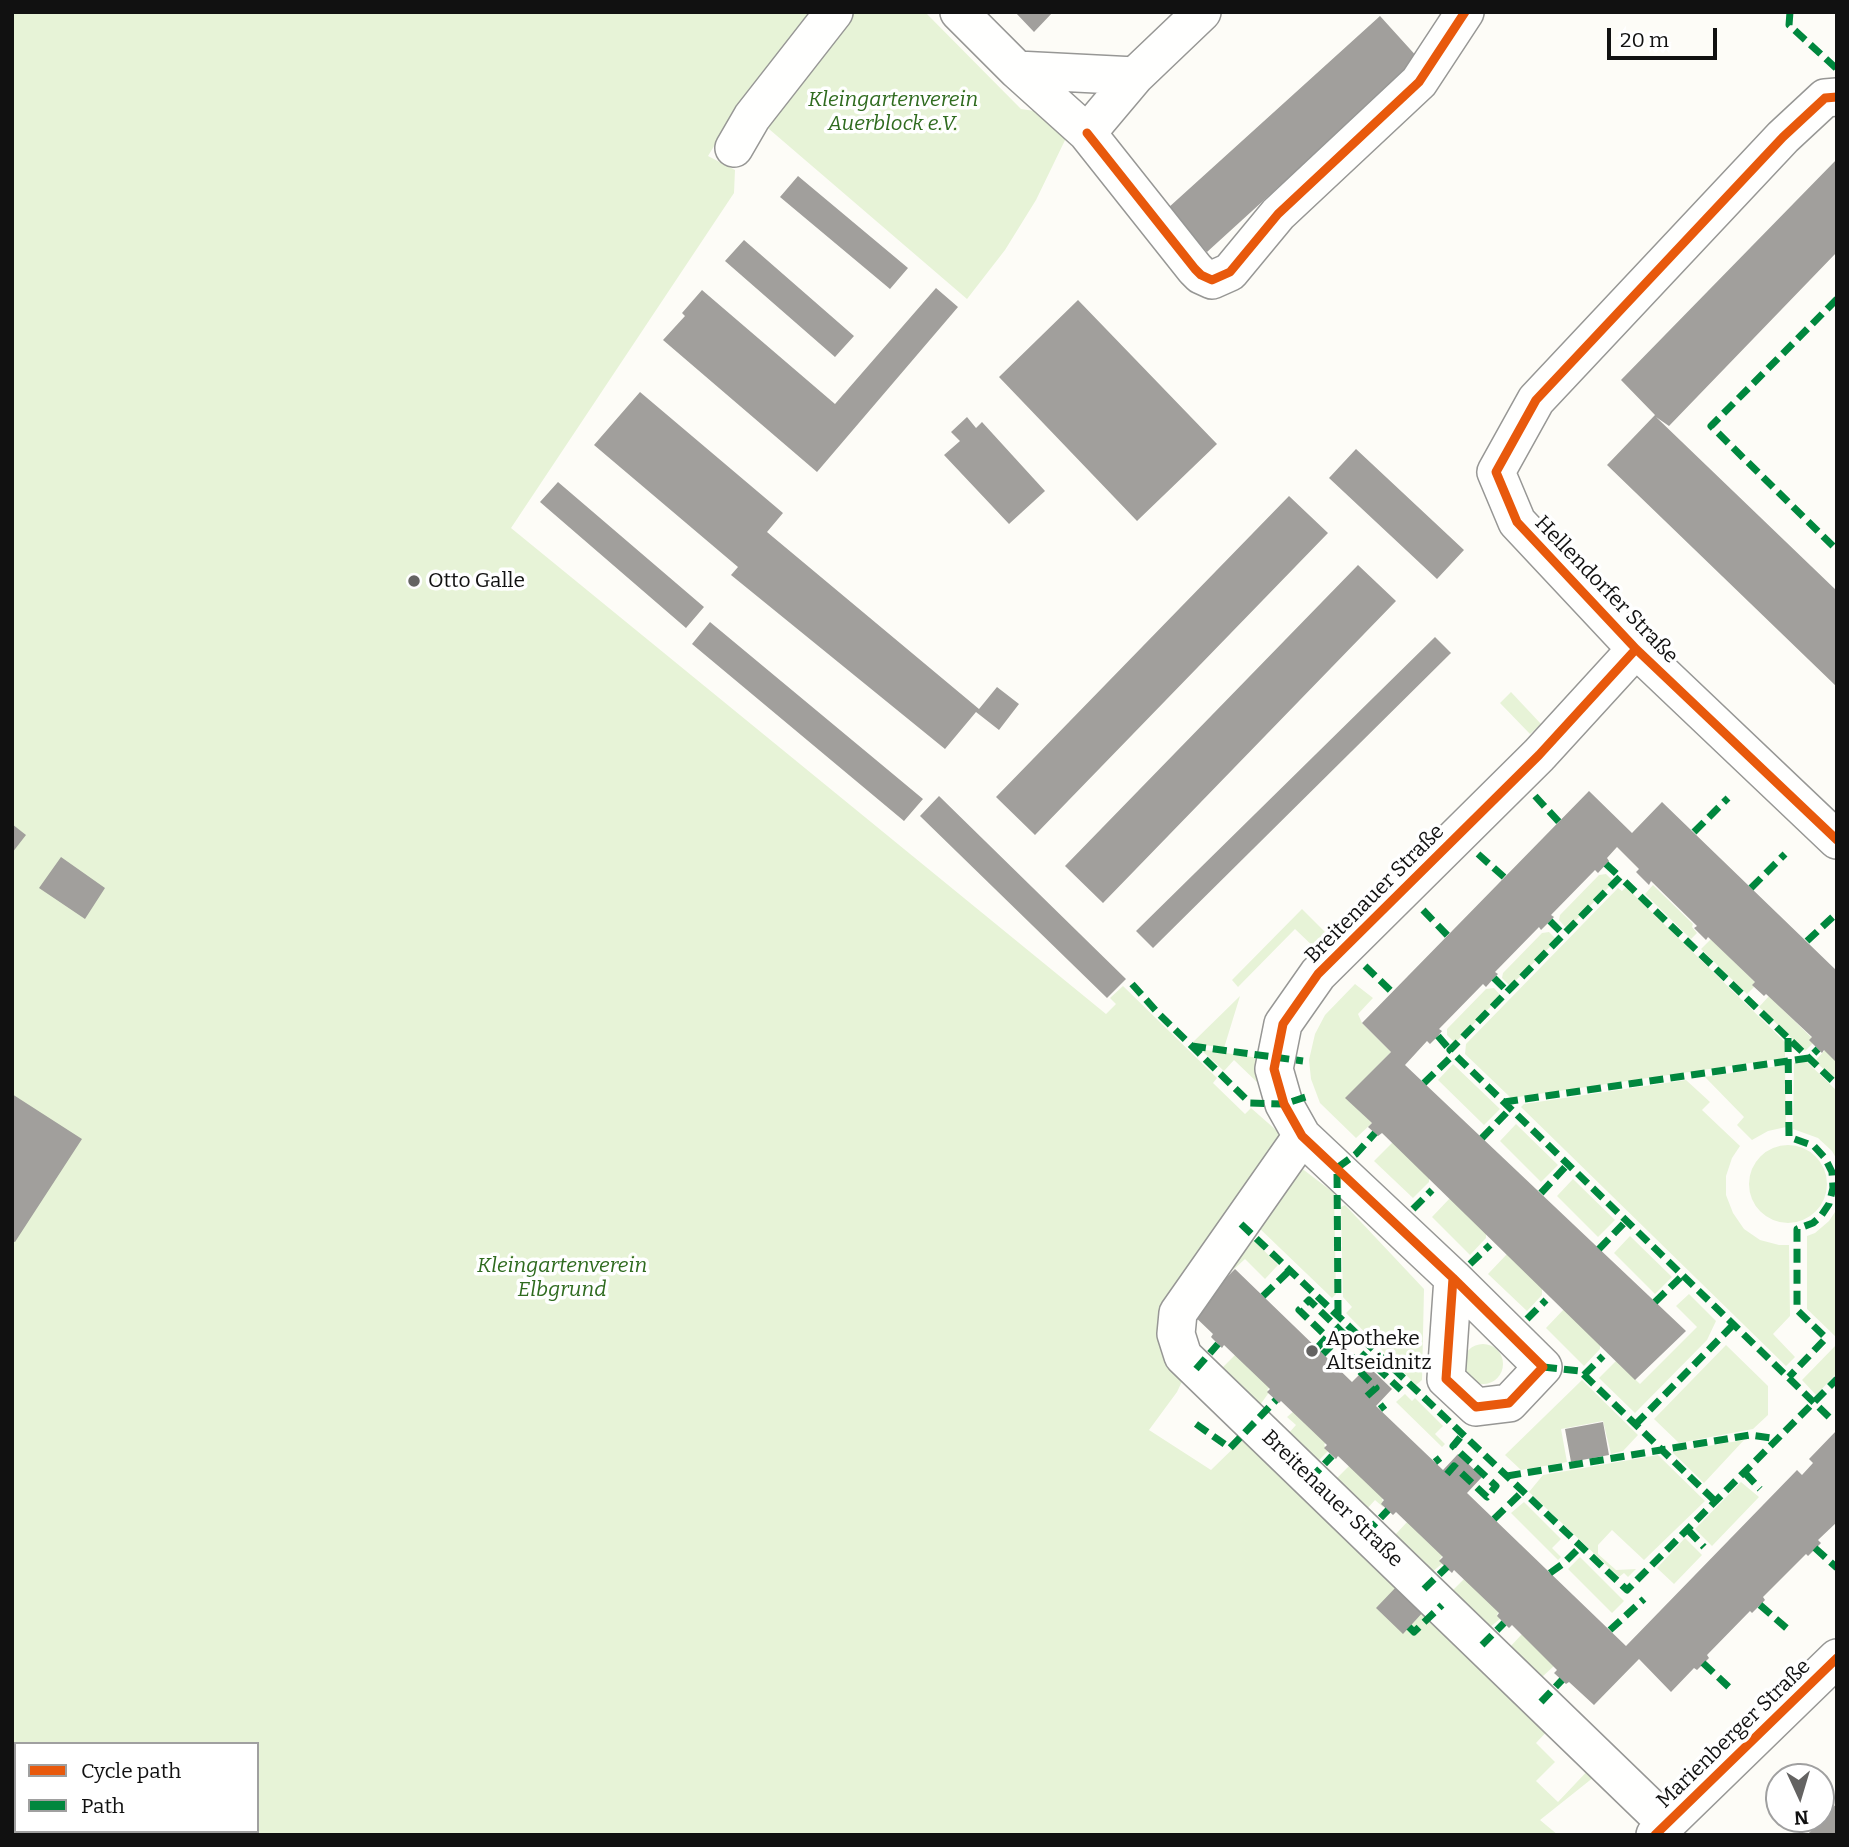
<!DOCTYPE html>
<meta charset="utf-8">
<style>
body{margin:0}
#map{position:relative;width:1849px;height:1847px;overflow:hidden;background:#fdfcf7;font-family:Bitter,serif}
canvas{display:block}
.frame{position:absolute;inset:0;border:14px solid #111;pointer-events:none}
.legend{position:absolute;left:14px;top:1742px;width:245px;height:91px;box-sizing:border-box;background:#fff;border:2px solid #a0a0a0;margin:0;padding:9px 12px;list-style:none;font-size:21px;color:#111}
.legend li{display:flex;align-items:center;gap:14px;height:35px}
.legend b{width:35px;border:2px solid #a0a0a0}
.north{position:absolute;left:1765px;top:1763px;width:70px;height:70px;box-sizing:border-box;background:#fff;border:2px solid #a0a0a0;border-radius:50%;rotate:176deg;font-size:19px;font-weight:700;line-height:28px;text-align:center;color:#111}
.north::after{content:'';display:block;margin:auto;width:24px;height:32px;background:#646362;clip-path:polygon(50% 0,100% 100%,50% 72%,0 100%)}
.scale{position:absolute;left:1607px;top:28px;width:110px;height:32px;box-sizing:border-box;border:4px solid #111;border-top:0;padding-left:9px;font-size:21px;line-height:24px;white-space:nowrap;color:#111;-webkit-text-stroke:5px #fff;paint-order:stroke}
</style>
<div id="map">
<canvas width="1849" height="1847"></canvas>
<div class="frame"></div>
<ul class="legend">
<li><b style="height:9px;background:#e8590c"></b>Cycle path</li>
<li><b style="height:9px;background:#00873e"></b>Path</li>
</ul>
<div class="north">N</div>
<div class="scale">20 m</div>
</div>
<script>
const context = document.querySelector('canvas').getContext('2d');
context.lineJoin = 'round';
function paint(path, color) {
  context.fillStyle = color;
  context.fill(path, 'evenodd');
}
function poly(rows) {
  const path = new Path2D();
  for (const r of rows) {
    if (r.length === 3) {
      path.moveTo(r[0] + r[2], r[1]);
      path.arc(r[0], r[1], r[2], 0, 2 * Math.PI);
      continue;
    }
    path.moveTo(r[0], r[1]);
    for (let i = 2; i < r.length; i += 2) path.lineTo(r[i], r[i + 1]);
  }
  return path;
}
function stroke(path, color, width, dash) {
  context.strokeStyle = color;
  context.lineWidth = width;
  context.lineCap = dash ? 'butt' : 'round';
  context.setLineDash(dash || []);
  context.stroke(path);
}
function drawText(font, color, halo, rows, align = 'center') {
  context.font = font + ' Bitter,serif';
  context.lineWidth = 7;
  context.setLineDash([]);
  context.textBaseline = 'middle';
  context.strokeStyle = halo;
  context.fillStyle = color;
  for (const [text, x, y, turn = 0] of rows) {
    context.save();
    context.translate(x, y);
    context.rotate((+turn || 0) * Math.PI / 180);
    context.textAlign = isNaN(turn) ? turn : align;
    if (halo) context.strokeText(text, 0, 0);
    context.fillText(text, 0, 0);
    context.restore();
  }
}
const green = poly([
 [12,12,816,12,735,112,708,156,735,170,734,193,511,528,1106,1014,1116,1004,1110,998,1123,986,1217,1078,1213,1083,1245,1114,1251,1108,1284,1137,1167,1312,1187,1371,1177,1392,1149,1430,1211,1470,1250,1432,1552,1726,1536,1743,1555,1762,1536,1781,1558,1802,1593,1765,1594,1777,1540,1820,1558,1835,31,1835,25,1831,257,1831,257,1744,16,1744,16,1826,12,1824],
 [848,12,925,12,1021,109,1048,113,1068,134,1036,200,1005,250,967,299,762,123],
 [1511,692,1541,724,1530,734,1500,703],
 [1606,874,1614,882,1567,929,1559,920,1560,915,1599,875],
 [1653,885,1693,924,1692,927,1697,933,1691,939,1645,894],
 [1626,887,1785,1042,1785,1058,1511,1098,1465,1054,1466,1044,1618,888,1622,891],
 [1302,909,1331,938,1318,951,1295,929,1238,987,1232,980],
 [1549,932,1557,940,1510,986,1502,978,1503,973,1542,933],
 [1711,939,1757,984,1747,994,1701,949],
 [1355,984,1373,998,1358,1014,1362,1023,1391,1052,1346,1098,1372,1123,1356,1138,1320,1103,1311,1079,1309,1060,1315,1034,1325,1015],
 [1494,988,1501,996,1455,1043,1447,1035,1447,1029,1486,989],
 [1240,996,1224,1048,1192,1043],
 [1769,996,1815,1041,1805,1051,1759,1007],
 [1200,1049,1259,1058,1259,1084,1234,1060,1224,1071],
 [1825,1050,1837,1061,1837,1082,1815,1061],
 [1806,1061,1837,1091,1837,1160,1832,1151,1818,1138,1793,1129,1794,1063],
 [1453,1064,1500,1109,1484,1125,1438,1080],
 [1785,1065,1786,1127,1768,1131,1752,1140,1737,1125,1744,1117,1705,1077],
 [1686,1080,1710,1102,1702,1110,1740,1146,1732,1158,1726,1176,1726,1195,1733,1213,1744,1229,1760,1240,1779,1245,1789,1245,1790,1316,1773,1334,1795,1357,1786,1366,1521,1107,1524,1104],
 [1516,1124,1558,1165,1541,1182,1500,1141],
 [1394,1141,1429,1175,1429,1182,1413,1198,1374,1161],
 [1788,1184,39],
 [1296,1164,1334,1193,1336,1294,1332,1298,1256,1225],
 [1573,1179,1615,1220,1598,1237,1557,1196],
 [1451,1197,1486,1231,1486,1238,1470,1255,1432,1217],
 [1345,1205,1424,1289,1422,1380,1416,1385,1346,1313,1352,1307,1343,1297,1341,1207],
 [1837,1209,1837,1338,1807,1309,1807,1236,1815,1233,1829,1221],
 [1630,1236,1672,1277,1655,1294,1614,1253],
 [1251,1237,1278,1265,1265,1279,1245,1259,1233,1270,1234,1263],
 [1507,1254,1542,1288,1542,1295,1527,1311,1488,1274],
 [1689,1294,1716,1321,1707,1340,1635,1413,1599,1378,1616,1361,1640,1384,1697,1327,1676,1306],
 [1565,1308,1600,1342,1600,1349,1584,1366,1546,1328],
 [1837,1344,1837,1373,1816,1395,1802,1380],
 [1483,1364,20],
 [1726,1345,1768,1386,1768,1415,1753,1429,1679,1443,1654,1419],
 [1236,1354,1270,1387,1267,1390,1270,1391,1260,1405,1222,1368],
 [1582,1380,1638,1435,1623,1451,1611,1454,1603,1421,1561,1429,1567,1462,1521,1470,1505,1455],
 [1405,1394,1412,1401,1415,1398,1443,1426,1435,1434,1445,1444,1442,1447,1396,1402],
 [1294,1411,1326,1442,1324,1445,1329,1450,1317,1462,1288,1434,1296,1425,1287,1417],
 [1744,1440,1704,1483,1672,1452],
 [1658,1455,1705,1501,1644,1560,1612,1530,1598,1545,1598,1554,1616,1570,1636,1569,1628,1577,1624,1573,1619,1577,1529,1492,1543,1475],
 [1350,1465,1383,1498,1382,1500,1385,1504,1383,1507,1375,1500,1366,1510,1335,1480],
 [1741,1482,1759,1497,1712,1546,1695,1529],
 [1524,1502,1561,1539,1552,1548,1561,1557,1558,1560,1511,1513],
 [1408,1521,1443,1555,1440,1559,1444,1562,1431,1573,1394,1536],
 [1685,1538,1702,1555,1674,1584,1657,1568],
 [1580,1557,1624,1601,1612,1613,1568,1569],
 [1466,1577,1500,1611,1497,1614,1501,1618,1489,1628,1452,1591],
 [1523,1633,1555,1665,1541,1678,1509,1648]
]);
const building = poly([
 [1015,12,1053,12,1034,32],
 [1380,16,1419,59,1207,252,1168,208],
 [1837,159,1837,252,1669,426,1656,417,1837,591,1837,687,1607,465,1655,415,1621,380],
 [798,176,908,268,890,289,780,197],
 [744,240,854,336,835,357,725,261],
 [936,288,958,307,817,472,663,340,685,316,682,313,702,290,835,404],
 [1078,300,1217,444,1137,521,999,377],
 [640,392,783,513,767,532,979,709,997,687,1019,704,999,730,976,712,945,749,731,575,738,567,594,445],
 [967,417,976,428,982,422,1045,491,1009,524,944,455,960,441,951,432],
 [1356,449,1464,550,1437,579,1329,478],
 [558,482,704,607,686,628,540,502],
 [1289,496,1328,533,1035,835,996,797],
 [1358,565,1396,601,1103,903,1065,866],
 [710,622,923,799,904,821,692,644],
 [1435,637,1451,653,1153,948,1136,931],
 [1589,791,1632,833,1662,802,1837,971,1837,1063,1824,1050,1822,1053,1809,1040,1812,1037,1766,994,1764,996,1752,985,1755,982,1708,937,1706,940,1694,928,1697,926,1651,881,1649,885,1636,872,1639,869,1617,847,1607,858,1609,861,1598,873,1595,870,1551,915,1554,917,1541,930,1539,927,1495,972,1498,974,1494,978,1486,987,1483,984,1439,1029,1442,1031,1438,1036,1430,1044,1427,1041,1405,1065,1686,1331,1635,1380,1382,1133,1378,1136,1368,1127,1372,1123,1345,1098,1391,1052,1362,1023],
 [939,796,1126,979,1107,998,920,816],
 [12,824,26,835,12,853],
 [61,857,105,888,85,919,39,888],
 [12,1094,82,1139,15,1242,12,1241],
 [1235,1269,1352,1382,1368,1366,1392,1389,1376,1406,1443,1470,1458,1454,1482,1477,1467,1493,1626,1646,1797,1470,1802,1475,1813,1463,1809,1459,1837,1430,1837,1522,1818,1540,1821,1543,1808,1556,1806,1554,1763,1597,1765,1600,1752,1613,1750,1611,1707,1655,1709,1658,1697,1670,1694,1668,1671,1692,1639,1659,1594,1705,1569,1682,1566,1684,1554,1673,1557,1670,1512,1625,1509,1628,1497,1616,1499,1613,1454,1570,1452,1573,1439,1561,1443,1557,1396,1512,1393,1515,1381,1504,1384,1500,1338,1456,1336,1459,1324,1448,1327,1445,1281,1401,1279,1403,1267,1392,1270,1389,1224,1345,1222,1348,1211,1337,1213,1334,1191,1313],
 [1603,1422,1609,1455,1571,1462,1565,1429],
 [1398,1585,1424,1611,1403,1634,1376,1608],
 [1837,1803,1837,1835,1807,1835]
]);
const minor = poly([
 [959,12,1017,70,1135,76,1202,12],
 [1017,70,1087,133,1195,269,1201,275,1212,280,1230,272,1278,214,1419,82,1465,12],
 [1837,97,1825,98,1783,137,1536,400,1496,472,1517,522,1636,649,1837,840],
 [1087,133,1135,76],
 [734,148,752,117,834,12],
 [1302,1136,1178,1313,1176,1334,1183,1356,1667,1824],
 [1453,1278,1543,1367,1509,1403,1476,1407,1446,1379,1453,1278,1302,1136,1284,1104,1274,1069,1283,1024,1318,974,1539,755,1636,649],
 [1655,1835,1837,1658]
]);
const quiet = poly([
 [1790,12,1789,25,1837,69],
 [1837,299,1711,426,1837,550],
 [1535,796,1559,822],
 [1694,832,1728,798],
 [1478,854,1504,877],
 [1606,864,1620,877],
 [1751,888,1785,854],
 [1423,910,1448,936],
 [1550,921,1564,935],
 [1807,941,1837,913],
 [1365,966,1392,992],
 [1494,978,1508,992],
 [1132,984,1158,1013,1250,1103,1284,1104,1309,1096],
 [1438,1036,1450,1050],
 [1788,1038,1789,1137,1814,1146,1825,1158,1832,1172,1833,1188,1829,1204,1821,1216,1813,1223,1797,1229,1797,1310,1826,1338,1789,1377],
 [1192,1046,1303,1061],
 [1424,1083,1454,1054],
 [1504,1102,1809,1058,1818,1049],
 [1482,1138,1511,1108],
 [1541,1193,1568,1164],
 [1413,1209,1432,1190],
 [1241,1224,1627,1590,1837,1379],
 [1599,1249,1627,1220],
 [1470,1264,1490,1245],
 [1263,1296,1290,1270],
 [1655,1302,1683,1275],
 [1338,1314,1337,1168,1356,1154,1375,1133],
 [1527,1319,1546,1300],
 [1317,1348,1327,1337,1299,1310,1309,1300,1344,1334],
 [1323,1354,1331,1346],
 [1543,1367,1580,1371,1716,1502],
 [1196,1369,1218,1344],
 [1584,1375,1603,1356],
 [1367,1396,1376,1388,1351,1362,1360,1352,1401,1390],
 [1380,1409,1385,1405],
 [1829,1417,1450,1050,1620,877,1837,1085],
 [1196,1424,1230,1448,1276,1400],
 [1635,1425,1734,1324],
 [1435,1462,1440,1458],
 [1745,1473,1760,1489],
 [1447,1474,1454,1466,1487,1497,1496,1486,1453,1446,1463,1434],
 [1507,1476,1750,1435,1779,1439],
 [1310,1479,1332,1456],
 [1494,1519,1523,1491],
 [1688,1530,1704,1547],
 [1366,1533,1388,1510],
 [1815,1548,1837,1568],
 [1550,1573,1564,1563,1581,1546],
 [1424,1589,1447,1567],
 [1760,1605,1791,1632],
 [1409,1627,1414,1632,1442,1605],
 [1610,1630,1644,1599],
 [1482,1645,1504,1623],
 [1703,1663,1731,1689],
 [1541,1702,1562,1680]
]);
const cycleway = poly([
 [1837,97,1825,98,1783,137,1536,400,1496,472,1517,522,1636,649,1837,840],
 [1087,133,1195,269,1201,275,1212,280,1230,272,1278,214,1419,82,1465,12],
 [1453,1278,1543,1367,1509,1403,1476,1407,1446,1379,1453,1278,1302,1136,1284,1104,1274,1069,1283,1024,1318,974,1539,755,1636,649],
 [1655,1835,1837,1658]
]);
const markers = [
 [414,581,7,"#646362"],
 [1312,1351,7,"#646362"]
];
const parkNames = [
 ["Kleingartenverein",893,100],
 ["Auerblock e.V.",893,124],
 ["Kleingartenverein",562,1266],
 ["Elbgrund",562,1290]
];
const poiNames = [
 ["Otto Galle",428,581],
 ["Apotheke",1326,1339],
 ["Altseidnitz",1326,1363]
];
const streetNames = [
 ["Hellendorfer Straße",1606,590,46],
 ["Breitenauer Straße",1375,894,-45],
 ["Breitenauer Straße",1332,1499,44],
 ["Marienberger Straße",1734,1734,-44]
];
paint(green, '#e7f3d7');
paint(building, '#a19f9c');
stroke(minor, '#979795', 40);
stroke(minor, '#fffffe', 37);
stroke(quiet, '#00873e', 7, [14, 7]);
stroke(cycleway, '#e8590c', 9);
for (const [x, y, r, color] of markers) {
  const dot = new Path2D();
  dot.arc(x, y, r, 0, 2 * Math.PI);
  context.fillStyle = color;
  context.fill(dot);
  stroke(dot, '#fff', 2.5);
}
drawText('italic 21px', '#2f6b1f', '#fff', parkNames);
drawText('21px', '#111', '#fff', poiNames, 'left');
drawText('21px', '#111', '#fff', streetNames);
</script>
